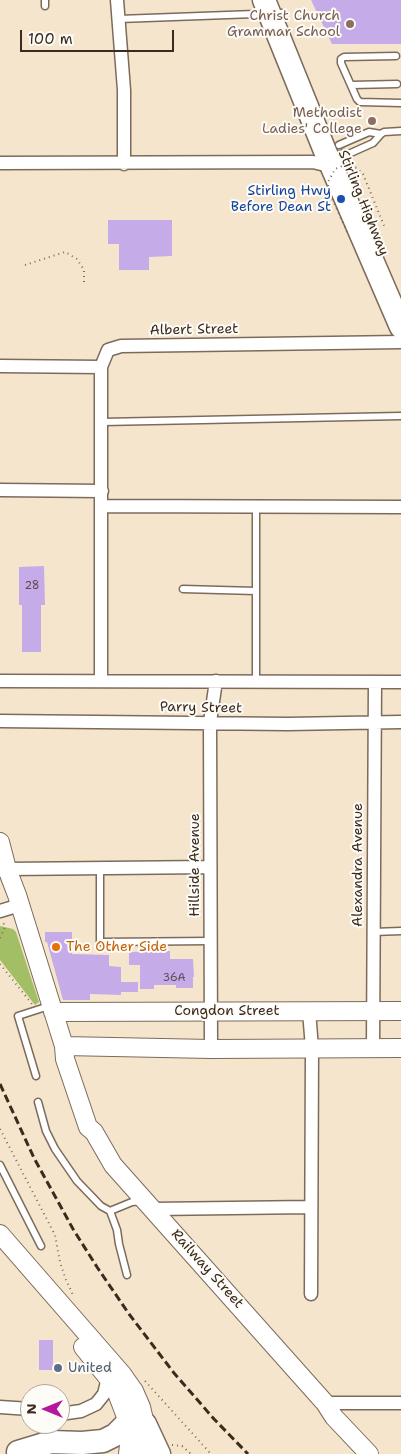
<!DOCTYPE html>
<style>
body{margin:0}
#map{position:relative;width:401px;height:1454px;overflow:hidden;background:#f6e5cd;font-family:"Shantell Sans",sans-serif}
canvas{display:block}
.north{position:absolute;left:20px;top:1384px;width:50px;height:50px;box-sizing:border-box;background:#fdfcf7;border:1px solid #afa8a0;border-radius:50%;rotate:270deg;font-size:14px;font-weight:700;line-height:20px;text-align:center;color:#3b2a1e}
.north::after{content:'';display:block;margin:auto;width:18px;height:22px;background:#b5179e;clip-path:polygon(50% 0,100% 100%,50% 72%,0 100%)}
.scale{position:absolute;left:20px;top:30px;width:154px;height:22px;box-sizing:border-box;border:2px solid #3b2a1e;border-top:0;padding-left:6px;font-size:15px;line-height:18px;white-space:nowrap;color:#3b2a1e;-webkit-text-stroke:4px #fdfcf7;paint-order:stroke}
</style>
<div id="map">
<canvas width="401" height="1454"></canvas>
<div class="north">N</div>
<div class="scale">100 m</div>
</div>
<script>
const context = document.querySelector('canvas').getContext('2d');
context.lineJoin = 'round';
function paint(path, color) {
  context.fillStyle = color;
  context.fill(path, 'evenodd');
}
function poly(rows) {
  const path = new Path2D();
  for (const r of rows) {
    path.moveTo(r[0], r[1]);
    for (let i = 2; i < r.length; i += 2) path.lineTo(r[i], r[i + 1]);
  }
  return path;
}
function stroke(path, color, width, dash) {
  context.strokeStyle = color;
  context.lineWidth = width;
  context.lineCap = dash ? 'butt' : 'round';
  context.setLineDash(dash || []);
  context.stroke(path);
}
function drawText(font, color, halo, rows, align = 'center') {
  context.font = font + ' "Shantell Sans",sans-serif';
  context.lineWidth = 4;
  context.setLineDash([]);
  context.textBaseline = 'middle';
  context.strokeStyle = halo;
  context.fillStyle = color;
  for (const [text, x, y, turn = 0] of rows) {
    context.save();
    context.translate(x, y);
    context.rotate((+turn || 0) * Math.PI / 180);
    context.textAlign = isNaN(turn) ? turn : align;
    if (halo) context.strokeText(text, 0, 0);
    context.fillText(text, 0, 0);
    context.restore();
  }
}
const green = poly([
 [0,926,13,929,16,932,39,1002,35,1005,0,960]
]);
const building = poly([
 [311,0,401,0,401,44,332,44],
 [108,220,172,220,172,256,149,257,149,270,119,270,119,244,108,244],
 [44,566,45,605,41,605,41,652,22,652,22,605,19,605,19,567],
 [45,932,72,932,72,954,109,955,109,966,121,967,121,982,138,982,138,992,121,992,121,995,90,994,90,1000,63,1000,47,942,45,942],
 [170,951,170,959,193,959,194,977,193,977,193,988,176,988,176,985,154,985,154,989,140,989,140,965,129,965,129,952],
 [39,1340,53,1340,53,1370,39,1370]
]);
const path = poly([
 [25,265,65,252,77,259,84,270,84,282],
 [0,938,5,927,3,922],
 [0,964,32,1004],
 [0,1129,55,1235,60,1262,66,1280,74,1297],
 [145,1381,211,1454],
 [172,1445,182,1446,191,1454]
]);
const lane = poly([
 [45,0,45,6],
 [119,19,282,13],
 [396,56,344,57,341,59,341,63,357,99,360,102,401,103],
 [351,85,397,84],
 [339,145,369,132,381,134,384,132,401,131],
 [344,156,373,143,381,134],
 [102,422,401,416],
 [183,589,256,591],
 [256,681,256,507],
 [100,868,100,942,210,941],
 [373,932,401,931],
 [36,1076,18,1016,49,1006],
 [38,1102,46,1131,55,1149,77,1181,101,1206,110,1211,132,1202,142,1201],
 [0,1165,41,1246],
 [110,1211,117,1230,119,1244,127,1275]
]);
const street = poly([
 [117,0,124,90,124,164],
 [0,163,313,162,321,164,344,156],
 [0,366,101,367,108,350,121,346,401,342],
 [101,367,101,681],
 [0,490,102,491],
 [102,506,401,507],
 [0,681,401,682],
 [0,721,288,724,401,722],
 [7,869,210,867],
 [0,911,20,905],
 [309,1011,312,1048,311,1294],
 [373,1048,375,682],
 [211,1049,210,722,216,681],
 [153,1209,310,1207],
 [325,1403,401,1403],
 [0,1407,30,1409],
 [60,1414,81,1411,96,1404,104,1394,108,1378]
]);
const secondary = poly([
 [0,842,7,869,17,895,64,1046,65,1059,88,1127,94,1132,113,1165,325,1403,334,1417,369,1454],
 [53,1012,401,1011],
 [64,1046,211,1049,401,1048],
 [0,1234,122,1374,134,1391,141,1407,145,1424,142,1454],
 [83,1347,108,1378,117,1393,128,1422,130,1436,128,1454]
]);
const highway = poly([
 [264,0,325,151,401,327],
 [145,1424,159,1454],
 [18,1452,51,1442,82,1443,103,1441,115,1435,128,1422]
]);
const rail = poly([
 [0,1084,34,1158,73,1229,97,1267,129,1314,174,1373,214,1419,248,1454]
]);
const pathBridge = poly([
 [347,232,328,189,328,182,335,169,342,166,350,166,357,168,363,174,385,228]
]);
const markers = [
 [350,24,5,"#8d6e63"],
 [372,121,5,"#8d6e63"],
 [341,199,5,"#1a4fb4"],
 [56,947,5,"#e8710a"],
 [58,1368,5,"#5c6f8a"]
];
const numberNames = [
 ["28",32,586],
 ["36A",174,978]
];
const educationNames = [
 ["Christ Church",340,16],
 ["Grammar School",340,32],
 ["Methodist",362,113],
 ["Ladies' College",362,129]
];
const transitNames = [
 ["Stirling Hwy",331,191],
 ["Before Dean St",331,207]
];
const streetNames = [
 ["Stirling Highway",363,203,68],
 ["Albert Street",194,330,-1],
 ["Parry Street",201,708,1],
 ["Hillside Avenue",195,865,-90],
 ["Alexandra Avenue",358,865,-90],
 ["Congdon Street",227,1011],
 ["Railway Street",207,1269,48]
];
const foodNames = [
 ["The Other Side",66,947]
];
const serviceNames = [
 ["United",68,1368]
];
paint(green, '#a3bf65');
paint(building, '#c5ace9');
stroke(lane, '#7c6b5b', 9);
stroke(street, '#7c6b5b', 15);
stroke(secondary, '#7c6b5b', 20);
stroke(highway, '#7c6b5b', 25);
stroke(path, '#7c6b5b', 2, [1, 4]);
stroke(lane, '#fff', 6);
stroke(street, '#fff', 12);
stroke(secondary, '#fff', 18);
stroke(highway, '#fff', 22);
stroke(rail, '#3b2a1e', 3, [8, 4]);
stroke(pathBridge, '#7c6b5b', 2, [1, 4]);
for (const [x, y, r, color] of markers) {
  const dot = new Path2D();
  dot.arc(x, y, r, 0, 2 * Math.PI);
  context.fillStyle = color;
  context.fill(dot);
  stroke(dot, '#fdfcf7', 2);
}
drawText('11px', '#5e4a51', null, numberNames);
drawText('14px', '#785e54', '#fdfcf7', educationNames, 'right');
drawText('14px', '#164399', '#fdfcf7', transitNames, 'right');
drawText('14px', '#3b2a1e', '#fdfcf7', streetNames);
drawText('14px', '#c56008', '#fdfcf7', foodNames, 'left');
drawText('14px', '#4e5e75', '#fdfcf7', serviceNames, 'left');
</script>
